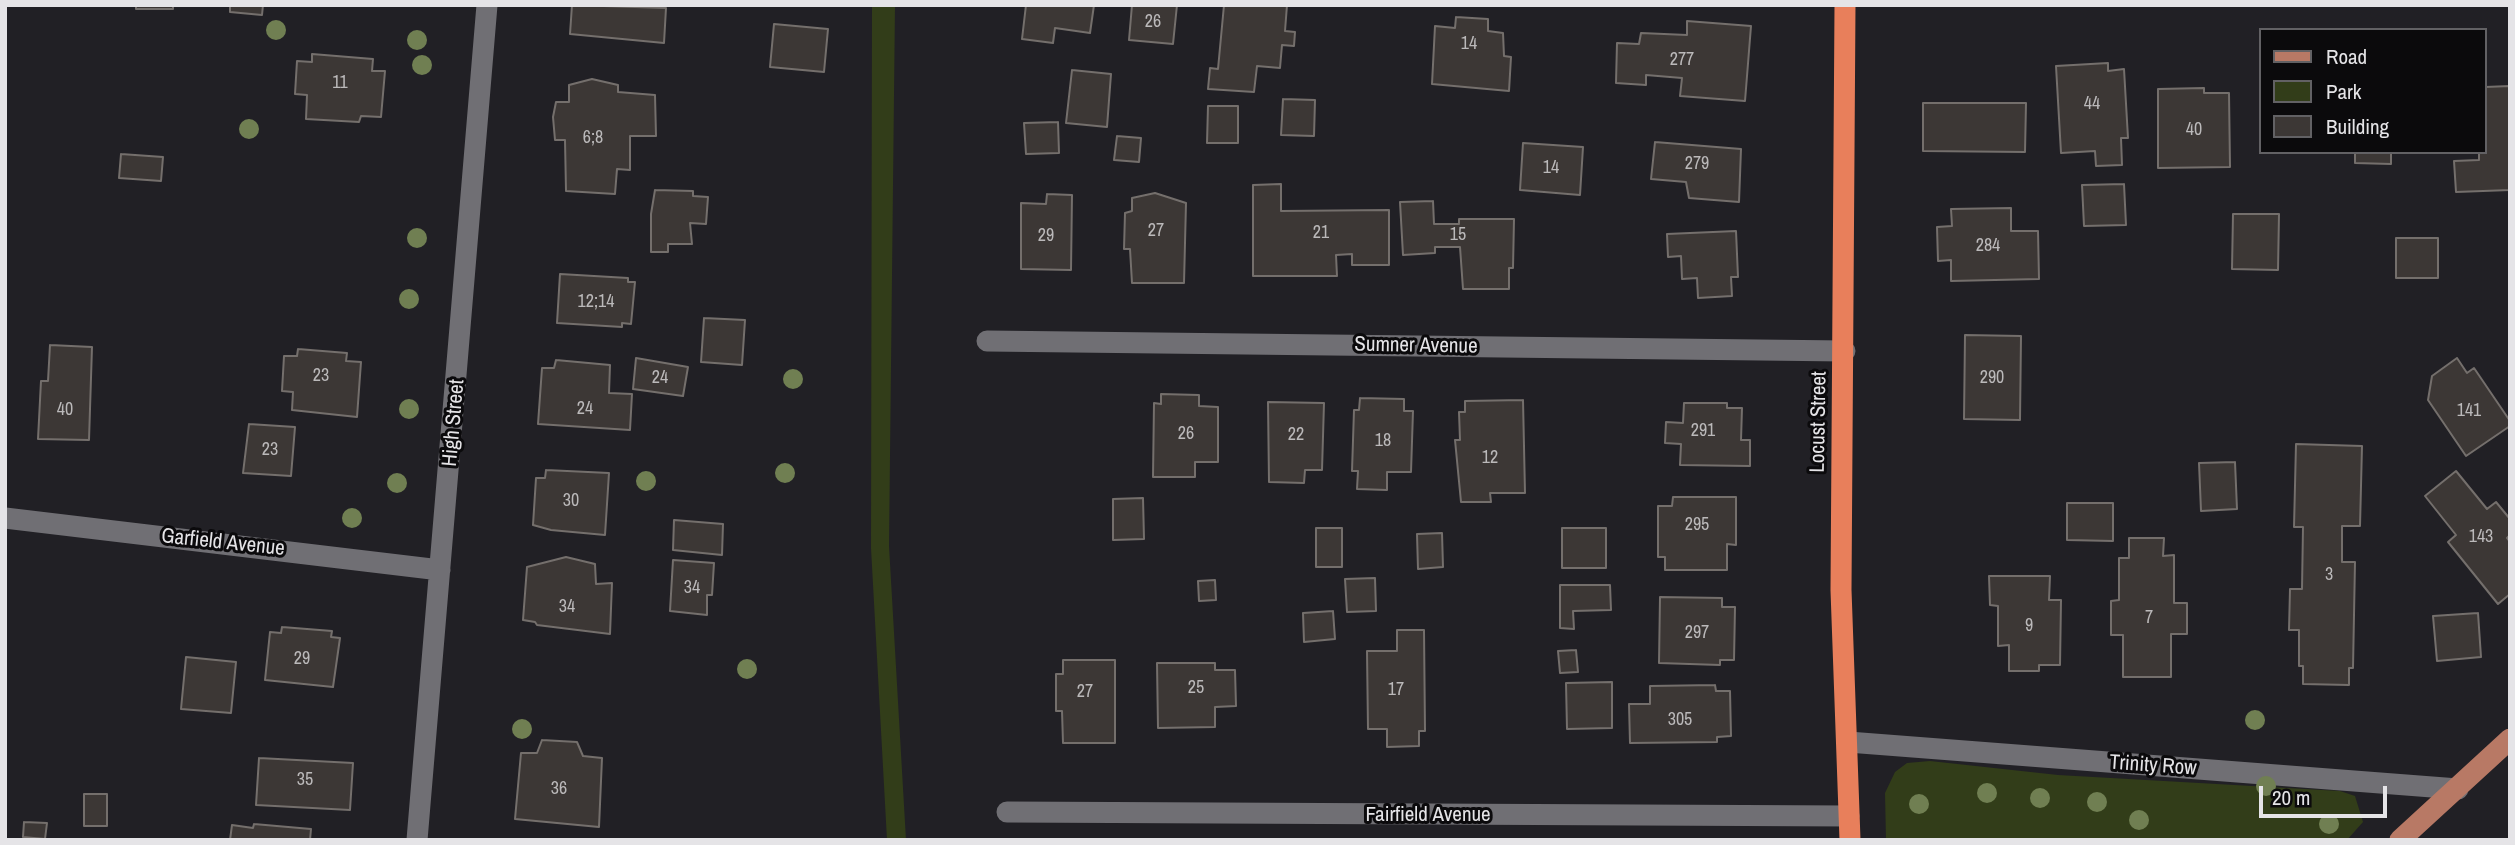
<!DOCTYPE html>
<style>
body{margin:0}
#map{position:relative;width:2515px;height:845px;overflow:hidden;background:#212025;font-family:"Archivo Narrow",sans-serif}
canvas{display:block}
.frame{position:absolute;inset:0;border:7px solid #e5e4e7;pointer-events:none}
.legend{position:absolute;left:2259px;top:28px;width:228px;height:126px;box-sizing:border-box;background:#0b0a0c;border:2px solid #626164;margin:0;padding:9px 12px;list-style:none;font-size:21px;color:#e5e4e7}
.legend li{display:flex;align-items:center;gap:14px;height:35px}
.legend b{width:35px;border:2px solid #626164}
.scale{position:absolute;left:2259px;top:786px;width:128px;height:32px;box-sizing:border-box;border:4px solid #e5e4e7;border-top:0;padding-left:9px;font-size:21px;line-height:24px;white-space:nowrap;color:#e5e4e7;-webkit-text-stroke:5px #0b0a0c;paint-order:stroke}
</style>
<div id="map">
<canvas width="2515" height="845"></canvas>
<div class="frame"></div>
<ul class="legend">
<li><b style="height:9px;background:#b87965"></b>Road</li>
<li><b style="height:19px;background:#323d19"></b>Park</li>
<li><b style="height:19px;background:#3c3735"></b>Building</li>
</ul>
<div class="scale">20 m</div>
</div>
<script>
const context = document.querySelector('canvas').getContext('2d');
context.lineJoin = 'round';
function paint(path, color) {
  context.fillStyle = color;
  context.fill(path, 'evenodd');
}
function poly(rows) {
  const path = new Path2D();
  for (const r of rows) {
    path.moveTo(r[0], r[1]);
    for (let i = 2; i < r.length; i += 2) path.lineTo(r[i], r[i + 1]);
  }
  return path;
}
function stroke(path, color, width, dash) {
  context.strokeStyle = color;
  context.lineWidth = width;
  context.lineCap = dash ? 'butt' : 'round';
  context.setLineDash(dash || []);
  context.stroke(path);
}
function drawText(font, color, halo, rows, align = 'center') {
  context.font = font + ' "Archivo Narrow",sans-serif';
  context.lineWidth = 6;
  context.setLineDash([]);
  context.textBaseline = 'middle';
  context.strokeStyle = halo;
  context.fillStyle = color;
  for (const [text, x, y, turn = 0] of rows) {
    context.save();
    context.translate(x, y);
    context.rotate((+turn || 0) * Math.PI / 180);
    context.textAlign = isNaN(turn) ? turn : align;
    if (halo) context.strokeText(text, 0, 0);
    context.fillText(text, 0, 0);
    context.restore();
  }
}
const green = poly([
 [872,5,895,5,889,546,906,840,887,840,871,548],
 [1930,761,2058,775,2340,791,2355,796,2363,822,2347,840,1886,840,1885,793,1895,772,1907,763]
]);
const building = poly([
 [136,5,173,5,173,9,136,9,136,5],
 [230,5,263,5,262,15,230,12,230,5],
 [572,5,666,8,664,43,570,34,572,5],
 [1026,5,1094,5,1090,33,1055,28,1053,43,1022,39,1026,5],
 [1132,5,1177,5,1173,44,1129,40,1132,5],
 [1224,5,1287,5,1285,31,1295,32,1294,46,1282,45,1280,68,1257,66,1254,92,1208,89,1210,68,1218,69,1224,5],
 [1456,17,1488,19,1488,31,1503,33,1504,56,1511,57,1509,91,1432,84,1435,26,1455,28,1456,17],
 [1687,21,1751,26,1745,101,1680,96,1682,78,1646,75,1646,85,1616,83,1617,43,1639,44,1641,33,1687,35,1687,21],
 [774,24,828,29,824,72,770,67,774,24],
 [312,54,373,59,372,71,385,71,381,117,361,116,359,122,306,119,307,95,295,94,297,61,312,62,312,54],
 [2108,63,2108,71,2124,69,2128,138,2121,138,2122,165,2096,166,2095,151,2061,153,2056,66,2108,63],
 [1072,70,1111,74,1107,127,1066,123,1072,70],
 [592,79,618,85,618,92,655,95,656,136,630,136,630,170,617,169,615,194,566,191,565,140,555,140,553,117,556,102,569,102,569,85,592,79],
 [2510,86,2510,190,2456,192,2454,161,2479,160,2479,152,2485,152,2485,87,2510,86],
 [2204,88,2204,93,2229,93,2230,167,2158,168,2158,89,2204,88],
 [1283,99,1315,100,1314,136,1281,135,1283,99],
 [1923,103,2026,103,2025,152,1923,151,1923,103],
 [1208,106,1238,106,1238,143,1207,143,1208,106],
 [1058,122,1059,153,1026,154,1024,123,1058,122],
 [1117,136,1141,138,1139,162,1114,160,1117,136],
 [1655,142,1741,149,1739,202,1689,198,1686,182,1651,179,1655,142],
 [1523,143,1583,147,1580,195,1520,190,1523,143],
 [2355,152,2391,152,2391,164,2355,163,2355,152],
 [121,154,163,157,161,181,119,178,121,154],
 [1281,184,1281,211,1389,210,1389,265,1352,265,1352,254,1336,255,1337,276,1253,276,1253,185,1281,184],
 [2124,184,2126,225,2084,226,2082,185,2124,184],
 [655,190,693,191,693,196,708,197,706,224,690,223,692,244,668,244,668,252,651,252,651,214,655,190],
 [1155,193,1186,203,1184,283,1132,283,1130,249,1124,249,1125,213,1132,211,1132,198,1155,193],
 [1047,194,1072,195,1071,270,1021,269,1021,203,1046,204,1047,194],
 [1433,201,1434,224,1459,224,1459,219,1514,219,1513,268,1509,268,1509,289,1463,289,1460,247,1435,247,1435,253,1403,255,1400,202,1433,201],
 [2011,208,2011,231,2038,231,2039,279,1951,281,1951,260,1938,261,1937,227,1952,226,1951,209,2011,208],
 [2233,214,2279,214,2278,270,2232,269,2233,214],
 [1736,231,1738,277,1731,277,1732,296,1698,298,1697,278,1682,279,1681,256,1668,257,1667,234,1736,231],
 [2396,238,2438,238,2438,278,2396,278,2396,238],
 [560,274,628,278,628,282,635,282,631,324,622,323,622,327,557,323,560,274],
 [704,318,745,320,742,365,701,362,704,318],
 [1965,335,2021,336,2020,420,1964,419,1965,335],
 [50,345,92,347,89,440,38,439,41,381,48,381,50,345],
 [298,349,347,353,346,361,361,362,357,417,292,410,293,392,282,391,284,356,297,356,298,349],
 [636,358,688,367,683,396,633,389,636,358],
 [2457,358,2467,373,2474,368,2510,421,2510,426,2466,456,2428,400,2432,376,2457,358],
 [556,360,610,365,609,393,632,394,630,430,538,424,542,368,554,368,556,360],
 [1161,394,1199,395,1199,406,1218,407,1218,462,1195,462,1195,477,1153,477,1154,403,1161,404,1161,394],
 [1360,398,1404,399,1404,411,1413,411,1411,472,1387,472,1387,490,1357,489,1358,471,1352,471,1354,410,1359,410,1360,398],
 [1523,400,1525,493,1490,493,1491,502,1461,502,1455,440,1460,440,1459,412,1465,412,1465,401,1523,400],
 [1268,402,1324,403,1322,470,1305,470,1304,483,1269,482,1268,402],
 [1684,403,1727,403,1727,408,1742,408,1741,440,1750,440,1750,466,1680,465,1681,444,1665,443,1666,422,1683,423,1684,403],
 [249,424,295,427,291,476,243,473,249,424],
 [2296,444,2362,446,2360,526,2342,526,2342,562,2355,562,2353,668,2349,668,2349,685,2303,684,2303,666,2299,666,2299,630,2289,630,2290,589,2302,589,2303,527,2294,527,2296,444],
 [2235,462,2237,509,2201,511,2199,463,2235,462],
 [546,470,609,473,605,535,551,530,533,525,536,478,545,478,546,470],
 [2456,471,2487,509,2496,502,2510,519,2510,535,2507,538,2510,542,2510,594,2498,604,2448,542,2456,535,2425,496,2456,471],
 [1673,497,1736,497,1736,545,1727,544,1727,570,1665,570,1665,557,1658,557,1658,506,1672,506,1673,497],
 [1143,498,1144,539,1113,540,1113,499,1143,498],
 [2067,503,2113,503,2113,541,2067,540,2067,503],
 [674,520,723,524,722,555,673,550,674,520],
 [1316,528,1342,528,1342,567,1316,567,1316,528],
 [1562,528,1606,528,1606,568,1562,568,1562,528],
 [1442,533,1443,567,1418,569,1417,534,1442,533],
 [2129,538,2164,538,2163,556,2174,555,2174,603,2187,603,2187,634,2171,634,2171,677,2123,677,2123,635,2111,635,2111,601,2119,600,2119,558,2129,558,2129,538],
 [566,557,595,564,596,584,612,583,610,634,537,625,535,622,523,620,527,567,566,557],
 [673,560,714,563,712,595,707,595,707,615,670,611,673,560],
 [1989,576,2050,576,2049,600,2061,600,2060,665,2039,665,2039,671,2009,671,2009,645,1998,646,1998,606,1990,605,1989,576],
 [1375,578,1376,611,1347,612,1345,579,1375,578],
 [1215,580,1216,600,1199,601,1198,581,1215,580],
 [1560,585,1610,585,1611,610,1573,611,1574,629,1560,628,1560,585],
 [1660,597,1722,598,1722,607,1735,607,1734,660,1720,660,1720,665,1659,663,1660,597],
 [1333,611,1335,639,1304,642,1303,613,1333,611],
 [2478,613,2481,657,2437,661,2433,616,2478,613],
 [282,627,332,631,331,637,340,638,333,687,265,680,270,632,281,633,282,627],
 [1397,630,1424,630,1425,731,1419,731,1419,746,1387,747,1387,729,1368,729,1367,651,1397,651,1397,630],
 [1576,650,1578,672,1560,673,1558,651,1576,650],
 [186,657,236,662,231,713,181,709,186,657],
 [1063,660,1115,660,1115,743,1063,743,1062,711,1056,711,1056,674,1063,674,1063,660],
 [1157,663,1215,663,1215,670,1235,670,1236,706,1215,707,1215,727,1158,728,1157,663],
 [1612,682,1612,728,1567,729,1566,683,1612,682],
 [1715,685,1716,691,1730,691,1731,736,1717,737,1717,742,1630,743,1629,704,1650,704,1650,686,1715,685],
 [542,740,577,742,583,756,602,758,599,827,515,819,521,753,537,753,542,740],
 [259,758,353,763,350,810,256,805,259,758],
 [84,794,107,794,107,826,84,826,84,794],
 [24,822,47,823,45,839,23,837,24,822],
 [254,824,311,829,310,840,230,840,232,825,253,828,254,824]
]);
const minor = poly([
 [987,341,1845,351],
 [5,518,440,570],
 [1848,742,2458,789],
 [1007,812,1849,816],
 [417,840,487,5]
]);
const major = poly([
 [2400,840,2510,739]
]);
const highway = poly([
 [1845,5,1841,590,1850,840]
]);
const trees = [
 [276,30],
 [417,40],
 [422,65],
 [249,129],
 [417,238],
 [409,299],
 [793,379],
 [409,409],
 [785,473],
 [646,481],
 [397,483],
 [352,518],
 [747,669],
 [2255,720],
 [522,729],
 [2266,786],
 [1987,793],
 [2040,798],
 [2097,802],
 [1919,804],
 [2139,820],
 [2329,824]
];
const numberNames = [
 ["26",1153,22],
 ["14",1469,44],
 ["277",1682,60],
 ["11",340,83],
 ["44",2092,104],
 ["40",2194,130],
 ["6;8",593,138],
 ["279",1697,164],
 ["14",1551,168],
 ["27",1156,231],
 ["21",1321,233],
 ["15",1458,235],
 ["29",1046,236],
 ["284",1988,246],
 ["12;14",596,302],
 ["23",321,376],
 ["24",660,378],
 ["290",1992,378],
 ["24",585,409],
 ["40",65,410],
 ["141",2469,411],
 ["291",1703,431],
 ["26",1186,434],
 ["22",1296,435],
 ["18",1383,441],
 ["23",270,450],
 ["12",1490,458],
 ["30",571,501],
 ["295",1697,525],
 ["143",2481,537],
 ["3",2329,575],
 ["34",692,588],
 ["34",567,607],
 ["7",2149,618],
 ["9",2029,626],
 ["297",1697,633],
 ["29",302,659],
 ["25",1196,688],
 ["17",1396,690],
 ["27",1085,692],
 ["305",1680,720],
 ["35",305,780],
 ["36",559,789]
];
const streetNames = [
 ["Sumner Avenue",1416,346,1],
 ["Locust Street",1819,422,-89],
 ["High Street",454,423,-85],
 ["Garfield Avenue",223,543,6],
 ["Trinity Row",2153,766,4],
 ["Fairfield Avenue",1428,815]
];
paint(green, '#323d19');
paint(building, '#3c3735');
stroke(building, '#746f6c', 2);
stroke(minor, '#706f74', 21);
stroke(major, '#b87965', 21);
stroke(highway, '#e87f5b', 21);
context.fillStyle = '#707f52';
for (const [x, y] of trees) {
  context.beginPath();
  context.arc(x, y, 10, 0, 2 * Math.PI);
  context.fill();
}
drawText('18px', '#bbb9ba', null, numberNames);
drawText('21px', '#e5e4e7', '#0b0a0c', streetNames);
</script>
